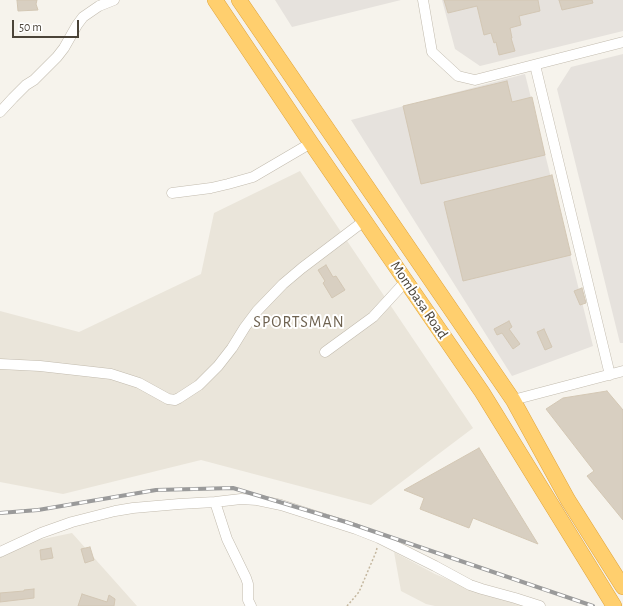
<!DOCTYPE html>
<style>
body{margin:0}
#map{position:relative;width:623px;height:606px;overflow:hidden;background:#f6f3ec;font-family:"Alegreya Sans",sans-serif}
canvas{display:block}
.scale{position:absolute;left:12px;top:20px;width:67px;height:18px;box-sizing:border-box;border:2px solid #4b4439;border-top:0;padding-left:5px;font-size:12px;line-height:14px;white-space:nowrap;color:#4b4439;-webkit-text-stroke:3px #fff;paint-order:stroke}
</style>
<div id="map">
<canvas width="623" height="606"></canvas>
<div class="scale">50 m</div>
</div>
<script>
const context = document.querySelector('canvas').getContext('2d');
context.lineJoin = 'round';
function paint(path, color) {
  context.fillStyle = color;
  context.fill(path, 'evenodd');
}
function poly(rows) {
  const path = new Path2D();
  for (const r of rows) {
    path.moveTo(r[0], r[1]);
    for (let i = 2; i < r.length; i += 2) path.lineTo(r[i], r[i + 1]);
  }
  return path;
}
function stroke(path, color, width, dash) {
  context.strokeStyle = color;
  context.lineWidth = width;
  context.lineCap = dash ? 'butt' : 'round';
  context.setLineDash(dash || []);
  context.stroke(path);
}
function drawText(font, color, halo, rows, align = 'center') {
  context.font = font + ' "Alegreya Sans",sans-serif';
  context.lineWidth = 4;
  context.setLineDash([]);
  context.textBaseline = 'middle';
  context.strokeStyle = halo;
  context.fillStyle = color;
  for (const [text, x, y, turn = 0] of rows) {
    context.save();
    context.translate(x, y);
    context.rotate((+turn || 0) * Math.PI / 180);
    context.textAlign = isNaN(turn) ? turn : align;
    if (halo) context.strokeText(text, 0, 0);
    context.fillText(text, 0, 0);
    context.restore();
  }
}
const residential = poly([
 [300,171,473,428,371,505,201,460,63,494,0,482,0,311,79,332,201,274,214,213],
 [72,533,137,606,0,606,0,548],
 [394,552,435,574,473,590,525,606,435,606,426,604,401,591]
]);
const industrial = poly([
 [275,0,401,0,292,27],
 [442,0,623,0,623,31,480,66,455,49],
 [623,54,623,343,620,343,557,89,571,67],
 [525,74,593,346,512,376,351,120]
]);
const building = poly([
 [17,0,37,0,36,4,38,10,18,11,17,0],
 [444,0,538,0,540,11,519,16,521,25,510,28,512,38,511,38,515,51,499,55,496,42,494,43,491,33,484,35,477,6,448,13,444,0],
 [559,0,592,0,593,3,562,10,559,0],
 [507,81,512,102,532,97,545,155,421,184,403,106,507,81],
 [552,175,571,255,463,281,444,202,552,175],
 [326,265,333,277,336,276,345,290,332,298,323,283,325,281,318,270,326,265],
 [582,288,586,303,580,305,574,291,582,288],
 [509,321,512,327,509,329,520,344,513,349,502,333,497,335,494,329,509,321],
 [544,329,552,347,545,350,537,332,544,329],
 [607,391,623,410,623,520,587,476,594,471,546,409,563,398,607,391],
 [479,448,538,544,473,518,469,528,420,509,424,498,404,490,479,448],
 [90,547,94,560,85,563,81,549,90,547],
 [51,548,53,558,41,560,40,550,51,548],
 [34,589,34,598,0,602,0,593,24,591,24,590,34,589],
 [82,594,107,602,109,595,115,599,114,606,78,606,82,594]
]);
const path = poly([
 [347,606,359,592,376,552,377,548]
]);
const minor = poly([
 [423,0,432,52,458,76,475,80,623,42],
 [535,65,610,375],
 [0,112,13,98,26,85,34,80,57,57,64,48,77,25,83,17,99,6,114,0],
 [172,193,211,188,228,184,253,177,311,143],
 [325,352,373,317,406,281],
 [0,364,40,366,111,374,139,383,168,399,175,400,179,398,199,385,218,366,232,348,245,327,257,311,283,284,302,268,364,221],
 [513,400,623,371],
 [215,502,227,539,246,578,248,584,248,600,251,606],
 [0,552,41,533,72,522,115,511,133,508,179,504,215,502,241,499,257,500,281,505,356,529,379,538,435,566,470,585,482,589,515,598,540,606]
]);
const highway = poly([
 [215,0,311,143,482,392,614,606],
 [239,0,513,400,568,500,623,587]
]);
const rail = poly([
 [0,513,38,510,156,490,233,488,346,522,593,606]
]);
const streetNames = [
 ["Mombasa Road",419,300,56]
];
const neighbourhoodNames = [
 ["SPORTSMAN",299,322]
];
paint(residential, '#eae5da');
paint(industrial, '#e6e2dd');
paint(building, '#d8cfc1');
stroke(building, '#d3c7b4', 1);
stroke(minor, '#c2bbae', 11);
stroke(highway, '#e0a43c', 16);
stroke(path, '#c4b79f', 1.5, [2, 2]);
stroke(minor, '#fff', 10);
stroke(highway, '#ffcf6e', 15);
stroke(rail, '#9a9a9a', 4);
stroke(rail, '#fff', 2.5, [8]);
drawText('15px', '#4b4439', '#fff', streetNames);
context.letterSpacing = '1px';
drawText('16px', '#6e6250', '#fff', neighbourhoodNames);
context.letterSpacing = '0px';
</script>
